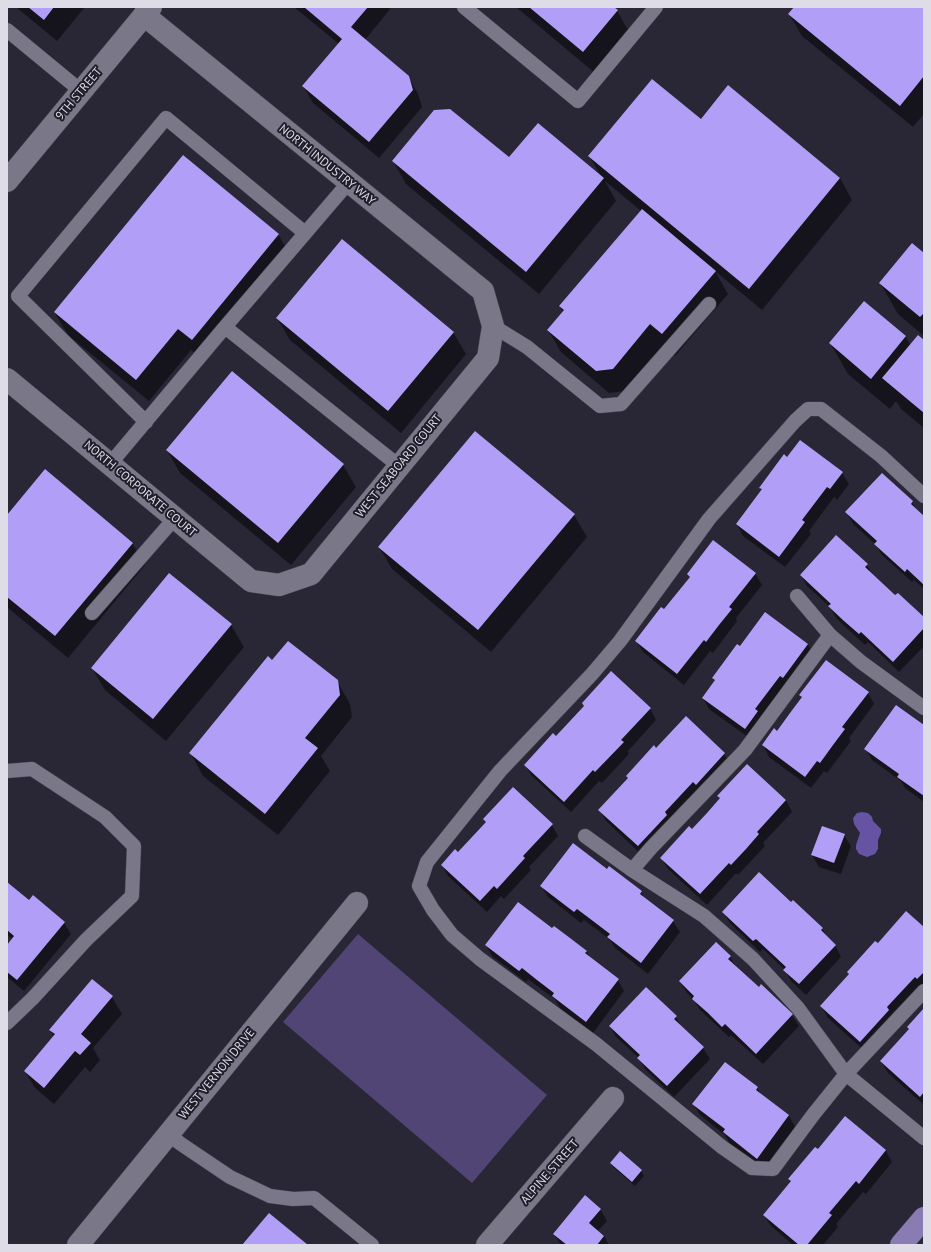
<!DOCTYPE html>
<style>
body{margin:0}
#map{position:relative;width:931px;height:1252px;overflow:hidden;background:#292635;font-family:"PT Sans",sans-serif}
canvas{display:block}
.frame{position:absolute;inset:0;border:8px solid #dedce6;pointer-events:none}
</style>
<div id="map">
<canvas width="931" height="1252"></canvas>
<div class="frame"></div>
</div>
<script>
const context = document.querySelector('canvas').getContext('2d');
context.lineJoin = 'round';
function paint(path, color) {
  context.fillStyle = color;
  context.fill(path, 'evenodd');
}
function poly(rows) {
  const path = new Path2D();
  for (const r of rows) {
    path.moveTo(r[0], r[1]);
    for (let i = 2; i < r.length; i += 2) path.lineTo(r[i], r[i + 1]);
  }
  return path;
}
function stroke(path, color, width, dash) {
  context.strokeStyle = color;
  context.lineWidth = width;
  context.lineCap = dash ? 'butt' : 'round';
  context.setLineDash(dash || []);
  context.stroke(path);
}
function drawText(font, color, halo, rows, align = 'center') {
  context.font = font + ' "PT Sans",sans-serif';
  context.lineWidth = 4;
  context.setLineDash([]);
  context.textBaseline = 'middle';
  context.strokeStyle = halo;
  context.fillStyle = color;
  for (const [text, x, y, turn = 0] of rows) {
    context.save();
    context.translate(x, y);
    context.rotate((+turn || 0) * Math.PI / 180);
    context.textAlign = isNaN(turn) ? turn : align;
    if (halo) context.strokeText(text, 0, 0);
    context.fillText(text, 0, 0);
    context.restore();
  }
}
const green = poly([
 [358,934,547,1095,472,1183,283,1022]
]);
const water = poly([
 [862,812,868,813,872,817,873,821,881,829,881,833,878,840,878,849,875,854,867,857,859,854,856,849,856,845,860,833,854,824,853,818,857,813]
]);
const shadow = poly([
 [16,7,85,7,57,41],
 [294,7,389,7,390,9,365,40,408,76,418,94,422,107,379,158,313,103,303,86,339,44],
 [516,7,612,7,617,11,630,33,596,74],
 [795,7,924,7,924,114,913,127,802,36,789,14],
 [701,120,840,178,852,200,762,310,715,271,728,294,675,356,663,346,625,391,609,393,561,352,548,330,563,312,560,307,641,211,605,181,616,201,539,294,406,184,393,161,509,159,601,176,589,156],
 [278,234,291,257,205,362,191,350,149,401,68,335,55,313],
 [924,254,924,336,898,314,880,283],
 [864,302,906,337,910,345,924,341,924,428,901,409,896,401,890,409,848,374,830,343],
 [277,318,453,332,466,354,401,433,290,340],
 [167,450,343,465,356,487,291,565,180,473],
 [787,458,842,473,849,484,837,500,834,497,809,531,811,534,785,567,743,536,737,524,762,491,761,488],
 [912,502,918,513,924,518,924,589,914,580,912,582,882,555,876,545,853,524,847,513],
 [574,515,587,537,491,652,392,569,379,547],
 [7,517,132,543,145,565,68,658,7,607],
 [867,565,873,576,895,597,924,618,924,646,899,672,868,642,865,645,836,618,830,607,807,586,801,575],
 [755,573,762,585,736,618,737,621,713,653,710,651,684,685,643,652,636,641,664,611,690,578,688,574],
 [231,625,244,647,166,741,105,690,92,668],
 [808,644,814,656,752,740,709,709,703,698,715,681,713,678,740,648],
 [273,662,337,681,350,704,352,717,321,756,330,771,278,835,203,776,191,754],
 [868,693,874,704,849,738,851,741,827,773,824,771,811,788,769,757,763,745,777,732,803,699,801,695],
 [650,708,656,720,628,751,629,754,602,783,599,781,571,812,532,776,525,765,556,737],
 [686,718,724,754,731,765,644,857,606,821,600,810],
 [924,726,924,802,905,788,901,781,872,760,866,749],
 [747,765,786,800,792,812,763,843,765,846,752,860,738,875,736,873,707,905,668,869,661,858,692,830,721,799,719,796],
 [486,823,552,825,558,836,529,867,531,870,504,899,501,896,487,912,448,876,442,865,458,854],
 [844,835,851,846,841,874,819,867,812,855],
 [7,884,29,902,64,923,71,934,24,991,7,977,7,946,13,939,7,935],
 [541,886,641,892,646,901,673,921,680,932,648,974,615,948,610,940,600,932,584,920,581,923,548,897],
 [791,903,822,928,828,939,835,945,841,957,806,995,791,981,785,970,763,949,760,952,730,923,723,912],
 [552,929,586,951,591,959,618,980,624,991,593,1033,560,1008,555,999,545,992,528,979,526,982,492,956,486,945],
 [924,929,924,990,867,1053,828,1018,821,1006,878,945],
 [716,943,730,957,737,969,759,989,792,1015,799,1026,763,1064,731,1035,729,1037,700,1010,694,1000,687,993,680,982],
 [112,997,122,1014,93,1048,100,1060,90,1072,85,1067,54,1104,35,1088,25,1071,54,1037,50,1030],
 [924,1009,924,1105,888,1073,881,1061,910,1030],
 [676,1017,682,1028,703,1048,710,1059,674,1097,645,1069,639,1058,616,1037,610,1026],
 [757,1087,761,1095,789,1116,795,1127,763,1169,730,1144,725,1135,700,1115,693,1104],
 [845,1118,886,1151,892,1162,866,1194,863,1192,836,1224,838,1227,823,1245,793,1245,771,1226,764,1215,791,1182,790,1179,818,1151],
 [611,1163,641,1171,644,1176,635,1186,614,1168],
 [600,1209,607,1221,598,1231,604,1236,609,1245,561,1245,554,1234]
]);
const building = poly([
 [28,7,54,7,44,20],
 [304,7,368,7,351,27,409,76,413,90,369,142,302,86,342,39],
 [529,7,614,7,618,10,583,52],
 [794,7,924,7,924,76,900,106,788,14],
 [652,79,701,119,728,85,840,178,749,289,588,156],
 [450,109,509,157,538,123,604,178,526,272,392,161,434,110],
 [183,155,279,234,192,340,178,329,136,380,54,312],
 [642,209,716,271,662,334,650,324,613,369,596,371,547,330,564,310,559,306],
 [342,239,454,332,388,411,276,318],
 [912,243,924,253,924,313,920,317,879,283],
 [864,301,906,336,871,379,829,343],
 [918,335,924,340,924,413,882,378],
 [232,371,344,464,278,543,166,450],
 [475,431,575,514,478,630,378,547],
 [800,440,843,472,830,489,827,487,802,520,805,522,779,557,736,524,762,489,759,488,784,454,787,457],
 [45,469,133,543,55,636,7,597,7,515],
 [882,473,913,501,911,504,924,516,924,585,907,569,905,572,874,544,877,541,845,512],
 [836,535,868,564,865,567,895,595,898,593,924,617,924,628,893,662,861,632,859,634,844,621,828,606,831,604,800,575],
 [713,540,756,573,729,607,732,609,719,625,706,642,704,640,677,674,635,641,661,607,664,609,690,577,687,574],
 [169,573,232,624,153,719,91,668],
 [765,612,808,644,783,678,780,676,755,709,758,711,745,729,702,698,715,680,712,678,737,644,740,646],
 [288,641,338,680,340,695,305,738,318,748,265,814,189,753,268,656,272,660],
 [826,660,869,692,842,727,845,729,833,745,820,763,817,761,805,777,762,745,774,728,777,731,790,713,802,697,799,695],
 [611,671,651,708,621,740,624,742,595,772,593,770,564,802,524,765,553,733,556,736,584,706,582,703],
 [896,705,924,725,924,796,897,777,899,774,864,749],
 [686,716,725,753,696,785,693,782,665,812,667,815,638,846,598,810,628,778,626,776,654,745,656,748],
 [747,764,786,800,757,832,759,834,746,849,731,865,729,863,700,894,660,858,689,826,692,829,707,813,720,798,717,796],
 [513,787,553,824,523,856,525,858,497,889,494,886,480,901,441,865,455,849,458,852,486,822,483,819],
 [822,826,845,834,834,863,811,855],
 [573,843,607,869,609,866,642,891,640,894,674,920,641,963,607,937,610,934,593,921,577,909,574,912,540,886],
 [759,872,791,902,793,900,823,928,821,930,836,945,799,984,783,970,786,967,756,939,753,941,722,912],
 [7,882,29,900,33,895,65,922,17,980,7,972,7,945,14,936,7,930],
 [518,902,552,928,554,926,570,938,587,951,585,953,619,979,586,1022,552,996,554,993,537,980,522,968,519,971,485,945],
 [906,911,924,927,924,972,917,979,915,977,887,1007,889,1010,860,1042,820,1006,849,974,847,972,875,941,878,943],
 [716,942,731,956,728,959,759,987,761,984,793,1014,756,1054,725,1024,722,1027,708,1013,692,999,694,996,679,981],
 [92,979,113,996,81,1034,91,1043,80,1055,75,1051,44,1088,24,1071,55,1034,49,1030],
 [646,987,677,1016,674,1019,704,1047,667,1086,637,1058,640,1055,609,1026],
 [924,1008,924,1092,920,1097,880,1061,909,1029,907,1027],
 [725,1062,758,1087,756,1090,789,1115,757,1159,723,1132,725,1129,692,1104],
 [845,1116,886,1150,859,1184,856,1181,829,1213,832,1215,807,1245,799,1245,763,1215,791,1181,788,1179,815,1147,818,1149],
 [620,1151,642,1170,632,1182,610,1163],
 [585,1195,601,1209,589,1223,604,1236,597,1245,567,1245,553,1234],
 [269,1213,308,1245,242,1245]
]);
const lane = poly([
 [464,7,578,101,656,7],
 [7,30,81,91],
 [349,182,225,327,399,466],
 [493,326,527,347,600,406,621,404,709,304],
 [146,422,18,296,166,118,305,233],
 [110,464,225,327],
 [924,496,881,456,821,409,808,409,795,421,709,519,620,641,592,674,500,771,427,862,419,886,433,910,452,935,480,959,596,1044,722,1147,752,1168,773,1169,813,1115,846,1074,924,991],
 [797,596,830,635,861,662,924,708],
 [92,613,175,518],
 [7,771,32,769,105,817,134,846,132,896,86,940,33,998,7,1023],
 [585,836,632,870,704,916,753,959,798,1008,846,1074,924,1138],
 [632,870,651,848,745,750,830,635],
 [168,1134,181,1144,230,1177,270,1196,293,1199,314,1198,372,1245]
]);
const street = poly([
 [7,379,251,581,279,585,311,574,488,358,493,326,483,291,144,15],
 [78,1245,357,903],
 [487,1245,613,1098]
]);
const secondary = poly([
 [7,181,151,7]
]);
const primary = poly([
 [901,1245,924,1218]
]);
const streetNames = [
 ["9TH STREET",79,94,-50],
 ["NORTH INDUSTRY WAY",327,165,39],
 ["WEST SEABOARD COURT",399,466,-51],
 ["NORTH CORPORATE COURT",140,489,40],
 ["WEST VERNON DRIVE",217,1074,-51],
 ["ALPINE STREET",550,1172,-49]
];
paint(green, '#504574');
paint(water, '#6753a3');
paint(shadow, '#0007');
paint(building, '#b19ef6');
stroke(lane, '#474451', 15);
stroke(street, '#474451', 23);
stroke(secondary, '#474451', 23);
stroke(primary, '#474451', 23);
stroke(lane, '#7a7789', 14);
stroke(street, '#7a7789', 22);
stroke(secondary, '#7a7789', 22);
stroke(primary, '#887cb3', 22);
drawText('12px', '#dedce6', '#201d2b', streetNames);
</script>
